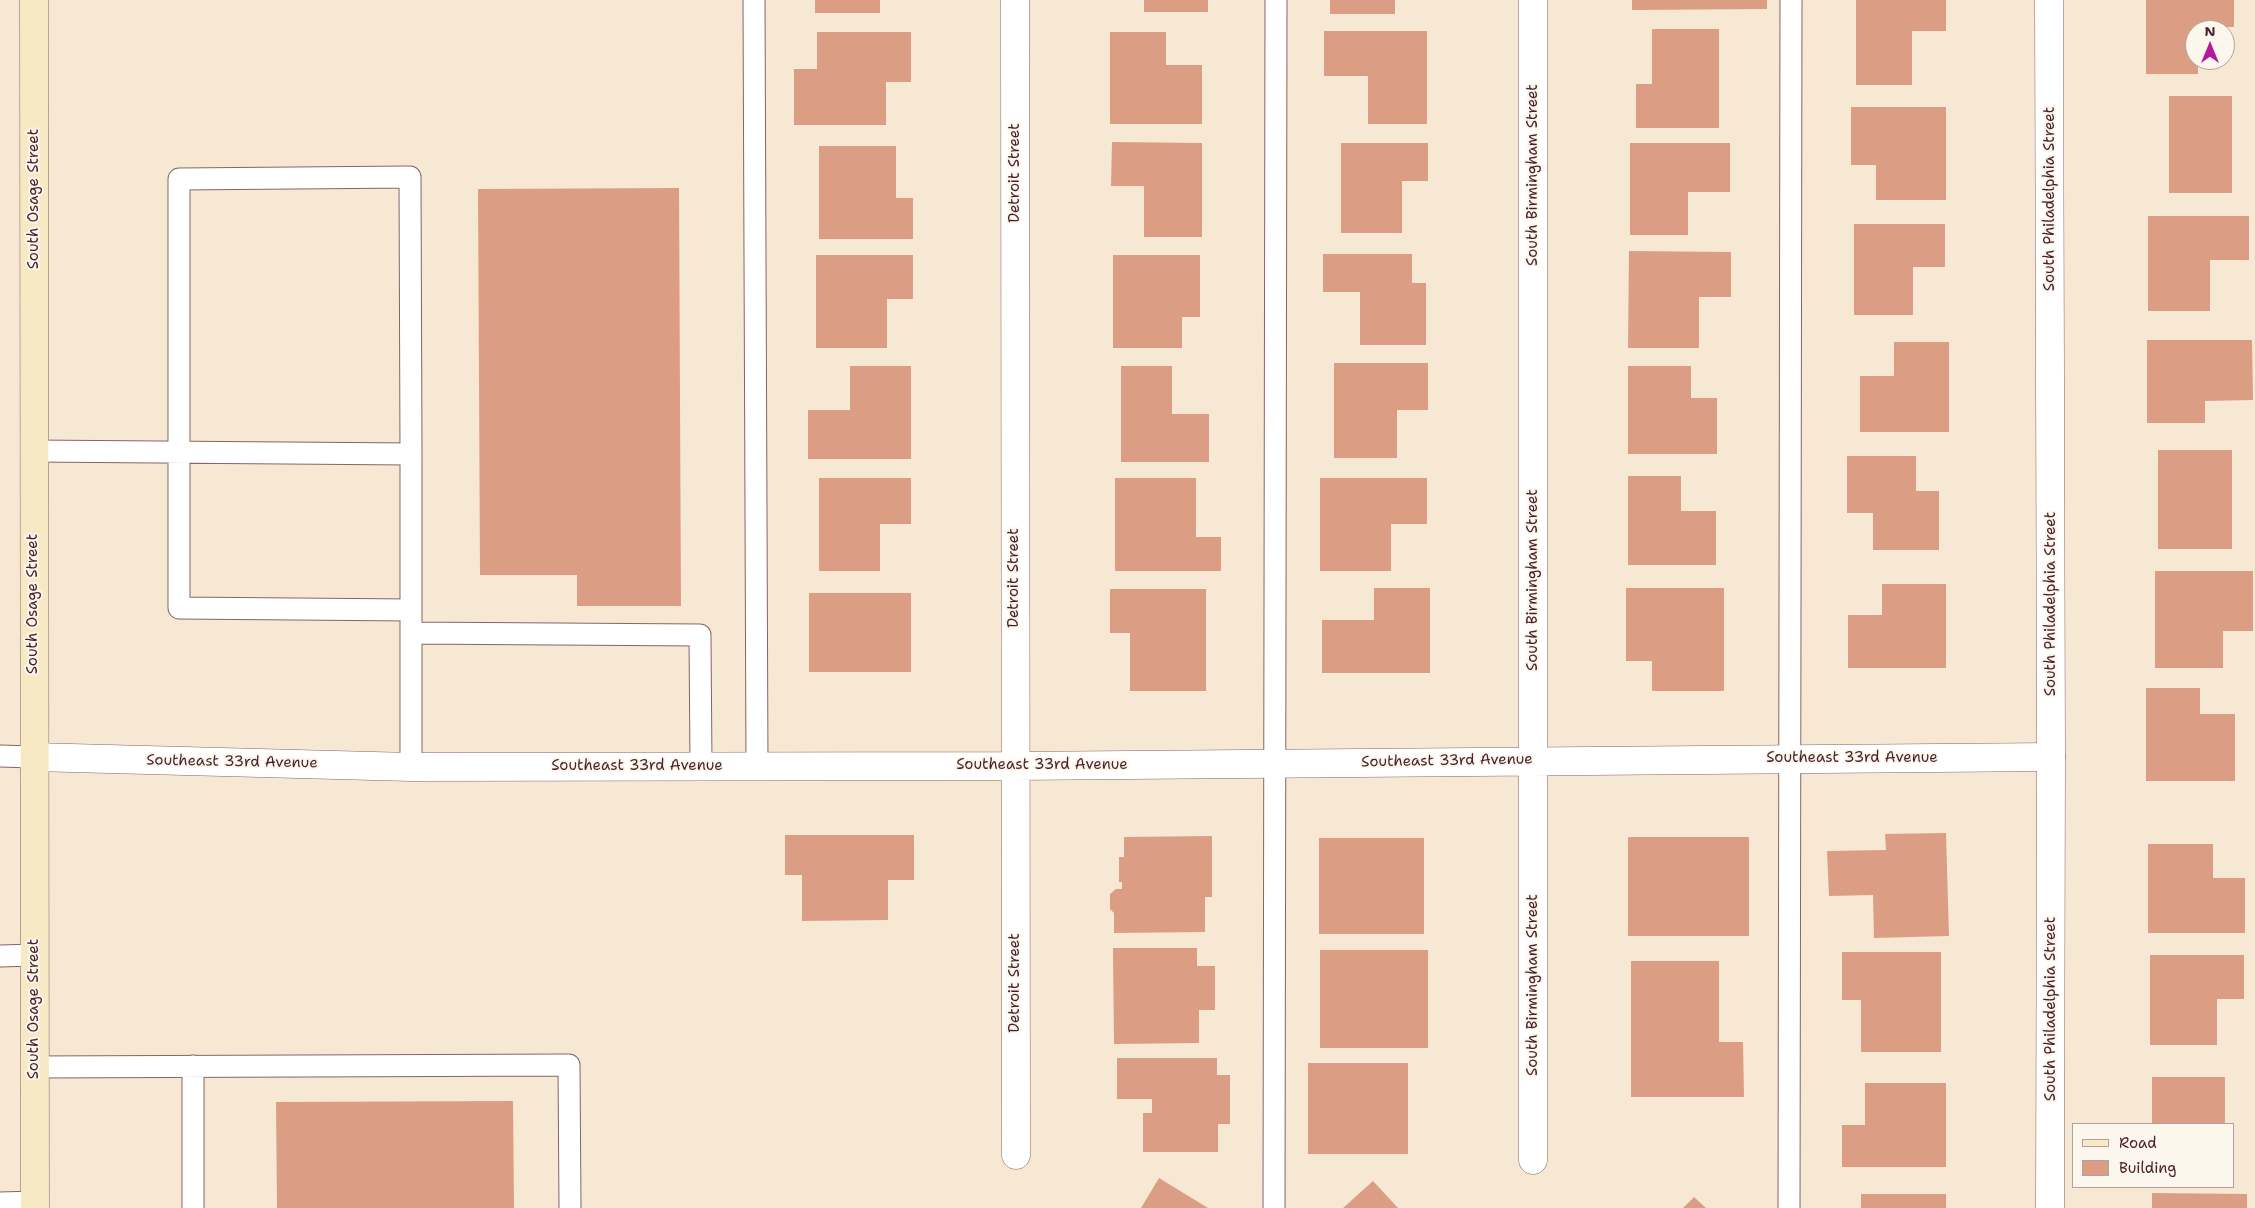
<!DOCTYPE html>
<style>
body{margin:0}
#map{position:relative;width:2255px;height:1208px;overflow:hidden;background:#f7e8d3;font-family:"Shantell Sans",sans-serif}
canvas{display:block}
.legend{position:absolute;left:2072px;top:1123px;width:162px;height:65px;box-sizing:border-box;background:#fbf7ec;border:1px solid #b4a19f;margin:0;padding:6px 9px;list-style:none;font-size:15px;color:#4a1f2b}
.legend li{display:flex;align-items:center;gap:10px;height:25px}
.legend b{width:25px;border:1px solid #b4a19f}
.north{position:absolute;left:2185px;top:20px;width:50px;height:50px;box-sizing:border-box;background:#fbf7ec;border:1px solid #b4a19f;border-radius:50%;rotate:0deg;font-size:14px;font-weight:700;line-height:20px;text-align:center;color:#4a1f2b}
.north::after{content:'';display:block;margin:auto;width:18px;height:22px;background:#b5179e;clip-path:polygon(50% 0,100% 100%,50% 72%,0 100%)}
</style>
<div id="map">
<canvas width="2255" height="1208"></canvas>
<ul class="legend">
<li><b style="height:6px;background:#f7e9c3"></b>Road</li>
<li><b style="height:14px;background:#dc9d85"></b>Building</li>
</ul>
<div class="north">N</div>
</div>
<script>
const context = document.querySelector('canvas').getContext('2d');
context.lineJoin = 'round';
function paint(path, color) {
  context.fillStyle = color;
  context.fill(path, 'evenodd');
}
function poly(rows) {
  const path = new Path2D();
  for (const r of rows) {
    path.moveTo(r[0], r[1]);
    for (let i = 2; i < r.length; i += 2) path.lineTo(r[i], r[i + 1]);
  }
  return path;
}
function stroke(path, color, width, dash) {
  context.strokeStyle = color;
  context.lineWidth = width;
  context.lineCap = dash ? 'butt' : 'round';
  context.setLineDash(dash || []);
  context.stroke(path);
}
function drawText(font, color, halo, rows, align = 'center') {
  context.font = font + ' "Shantell Sans",sans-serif';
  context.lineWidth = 4;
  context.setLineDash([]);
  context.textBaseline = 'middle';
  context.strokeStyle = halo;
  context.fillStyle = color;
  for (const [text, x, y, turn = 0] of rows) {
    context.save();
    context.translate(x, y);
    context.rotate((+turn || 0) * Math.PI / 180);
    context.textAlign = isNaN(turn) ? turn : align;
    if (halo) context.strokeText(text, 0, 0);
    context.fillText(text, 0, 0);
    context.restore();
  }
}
const building = poly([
 [815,0,880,0,880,13,815,13],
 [1144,0,1208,0,1208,12,1144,12],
 [1330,0,1395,0,1395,14,1330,14],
 [1632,0,1767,0,1767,9,1632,10],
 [1856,0,1946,0,1946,31,1912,31,1912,85,1856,85],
 [2146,0,2234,0,2234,27,2198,27,2198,30,2195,30,2195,60,2198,60,2198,74,2146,74],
 [1652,29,1719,29,1719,128,1636,128,1636,84,1652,84],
 [1324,31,1427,31,1427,124,1368,124,1368,76,1324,76],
 [817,32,911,32,911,82,886,82,886,125,794,125,794,69,817,69],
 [1110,32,1166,32,1166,65,1202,65,1202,124,1110,124],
 [2169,96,2232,96,2232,193,2169,193],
 [1851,107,1946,107,1946,200,1876,200,1876,165,1851,165],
 [1112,142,1202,143,1202,237,1144,237,1144,186,1111,186],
 [1341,143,1428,143,1428,181,1402,181,1402,233,1341,233],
 [1630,143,1730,143,1730,192,1688,192,1688,235,1630,235],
 [819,146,896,146,896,198,913,198,913,239,819,239],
 [679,188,681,606,577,606,577,575,480,575,478,189],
 [2148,216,2249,216,2249,260,2210,260,2210,311,2148,311],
 [1854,224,1945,224,1945,267,1913,267,1913,315,1854,315],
 [1629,251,1731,252,1731,297,1699,297,1699,348,1628,348],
 [1323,254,1412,254,1412,283,1426,283,1426,345,1360,345,1360,292,1323,292],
 [816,255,913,255,913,299,887,299,887,348,816,348],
 [1113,255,1200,255,1200,317,1182,317,1182,348,1113,348],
 [2147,340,2252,340,2253,400,2205,401,2205,423,2147,423],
 [1894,342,1949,342,1949,432,1860,432,1860,376,1894,376],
 [1334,363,1428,363,1428,410,1397,410,1397,458,1334,458],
 [850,366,911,366,911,459,808,459,808,410,850,410],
 [1121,366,1172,366,1172,414,1209,414,1209,462,1121,462],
 [1628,366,1691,366,1691,398,1717,398,1717,454,1628,454],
 [2158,450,2232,450,2232,549,2158,549],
 [1847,456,1916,456,1916,491,1939,491,1939,550,1873,550,1873,513,1847,513],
 [1628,476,1681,476,1681,511,1716,511,1716,565,1628,565],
 [819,478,911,478,911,524,880,524,880,571,819,571],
 [1115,478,1196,478,1196,537,1221,537,1221,571,1115,571],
 [1320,478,1427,478,1427,524,1391,524,1391,571,1320,571],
 [2155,571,2253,571,2253,631,2223,631,2223,668,2155,668],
 [1882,584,1946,584,1946,668,1848,668,1848,615,1882,615],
 [1374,588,1430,588,1430,673,1322,673,1322,620,1374,620],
 [1626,588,1724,588,1724,691,1652,691,1652,661,1626,661],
 [1110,589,1206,589,1206,691,1130,691,1130,633,1110,633],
 [809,593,911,593,911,672,809,672],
 [2146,688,2200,688,2200,714,2235,714,2235,781,2146,781],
 [1946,833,1949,936,1874,938,1873,895,1829,896,1827,851,1886,850,1885,834],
 [785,835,914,835,914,880,888,880,888,920,802,921,802,875,785,875],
 [1212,836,1212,897,1205,897,1205,932,1114,933,1114,913,1110,909,1110,894,1116,889,1122,889,1122,882,1119,882,1119,857,1124,857,1124,837],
 [1628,837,1749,837,1749,936,1628,936],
 [1319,838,1424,838,1424,934,1319,934],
 [2148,844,2213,844,2213,878,2245,878,2245,933,2148,933],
 [1113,948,1197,948,1197,966,1215,966,1215,1010,1199,1010,1199,1043,1114,1044],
 [1320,950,1428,950,1428,1048,1320,1048],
 [1842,952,1941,952,1941,1052,1861,1052,1861,1000,1842,1000],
 [2150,955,2244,955,2244,999,2217,999,2217,1045,2150,1045],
 [1631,961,1719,961,1719,1042,1743,1042,1744,1097,1631,1097],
 [1117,1058,1217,1058,1217,1075,1230,1075,1230,1124,1218,1124,1218,1152,1143,1152,1143,1113,1152,1113,1152,1099,1117,1099],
 [1308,1063,1408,1063,1408,1154,1308,1154],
 [2152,1077,2225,1077,2225,1124,2152,1124],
 [1865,1083,1946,1083,1946,1167,1842,1167,1842,1125,1865,1125],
 [513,1101,514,1208,277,1208,276,1102],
 [1159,1178,1208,1208,1141,1208],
 [1373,1181,1398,1208,1343,1208],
 [2152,1193,2247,1194,2247,1208,2152,1208],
 [1861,1194,1946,1194,1946,1208,1861,1208],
 [1694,1197,1706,1208,1683,1208]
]);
const service = poly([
 [754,0,757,766],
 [33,451,411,454],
 [411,610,179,608,179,179,410,177,411,454,411,767],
 [411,633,700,635,701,766],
 [0,756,33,757],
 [0,956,34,955],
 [193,1066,193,1208],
 [34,1067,569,1065,570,1208],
 [0,1203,35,1202],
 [1274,1208,1276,0],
 [1789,1208,1791,0]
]);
const minor = poly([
 [1015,0,1016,1155],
 [1533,0,1533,1160],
 [33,757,411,767,1014,766,2051,757]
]);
const tertiary = poly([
 [2049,0,2051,757,2050,1208]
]);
const secondary = poly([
 [34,0,35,1208]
]);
const streetNames = [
 ["Detroit Street",1015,173,-90],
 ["South Birmingham Street",1533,175,-90],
 ["South Osage Street",34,199,-90],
 ["South Philadelphia Street",2050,199,-90],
 ["Detroit Street",1014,578,-90],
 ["South Birmingham Street",1533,580,-90],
 ["South Osage Street",33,604,-90],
 ["South Philadelphia Street",2051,604,-90],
 ["Southeast 33rd Avenue",1852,758],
 ["Southeast 33rd Avenue",1447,761,-1],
 ["Southeast 33rd Avenue",232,762,1],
 ["Southeast 33rd Avenue",1042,765],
 ["Southeast 33rd Avenue",637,766],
 ["Detroit Street",1015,983,-90],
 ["South Birmingham Street",1533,985,-90],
 ["South Osage Street",34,1009,-90],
 ["South Philadelphia Street",2051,1009,-90]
];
paint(building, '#dc9d85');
stroke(service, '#876566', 23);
stroke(minor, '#876566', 29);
stroke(tertiary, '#876566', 29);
stroke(secondary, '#876566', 29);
stroke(service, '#fff', 21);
stroke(minor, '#fff', 28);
stroke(tertiary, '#fff', 28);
stroke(secondary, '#f7e9c3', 28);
drawText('15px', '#4a1f2b', '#fbf7ec', streetNames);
</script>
